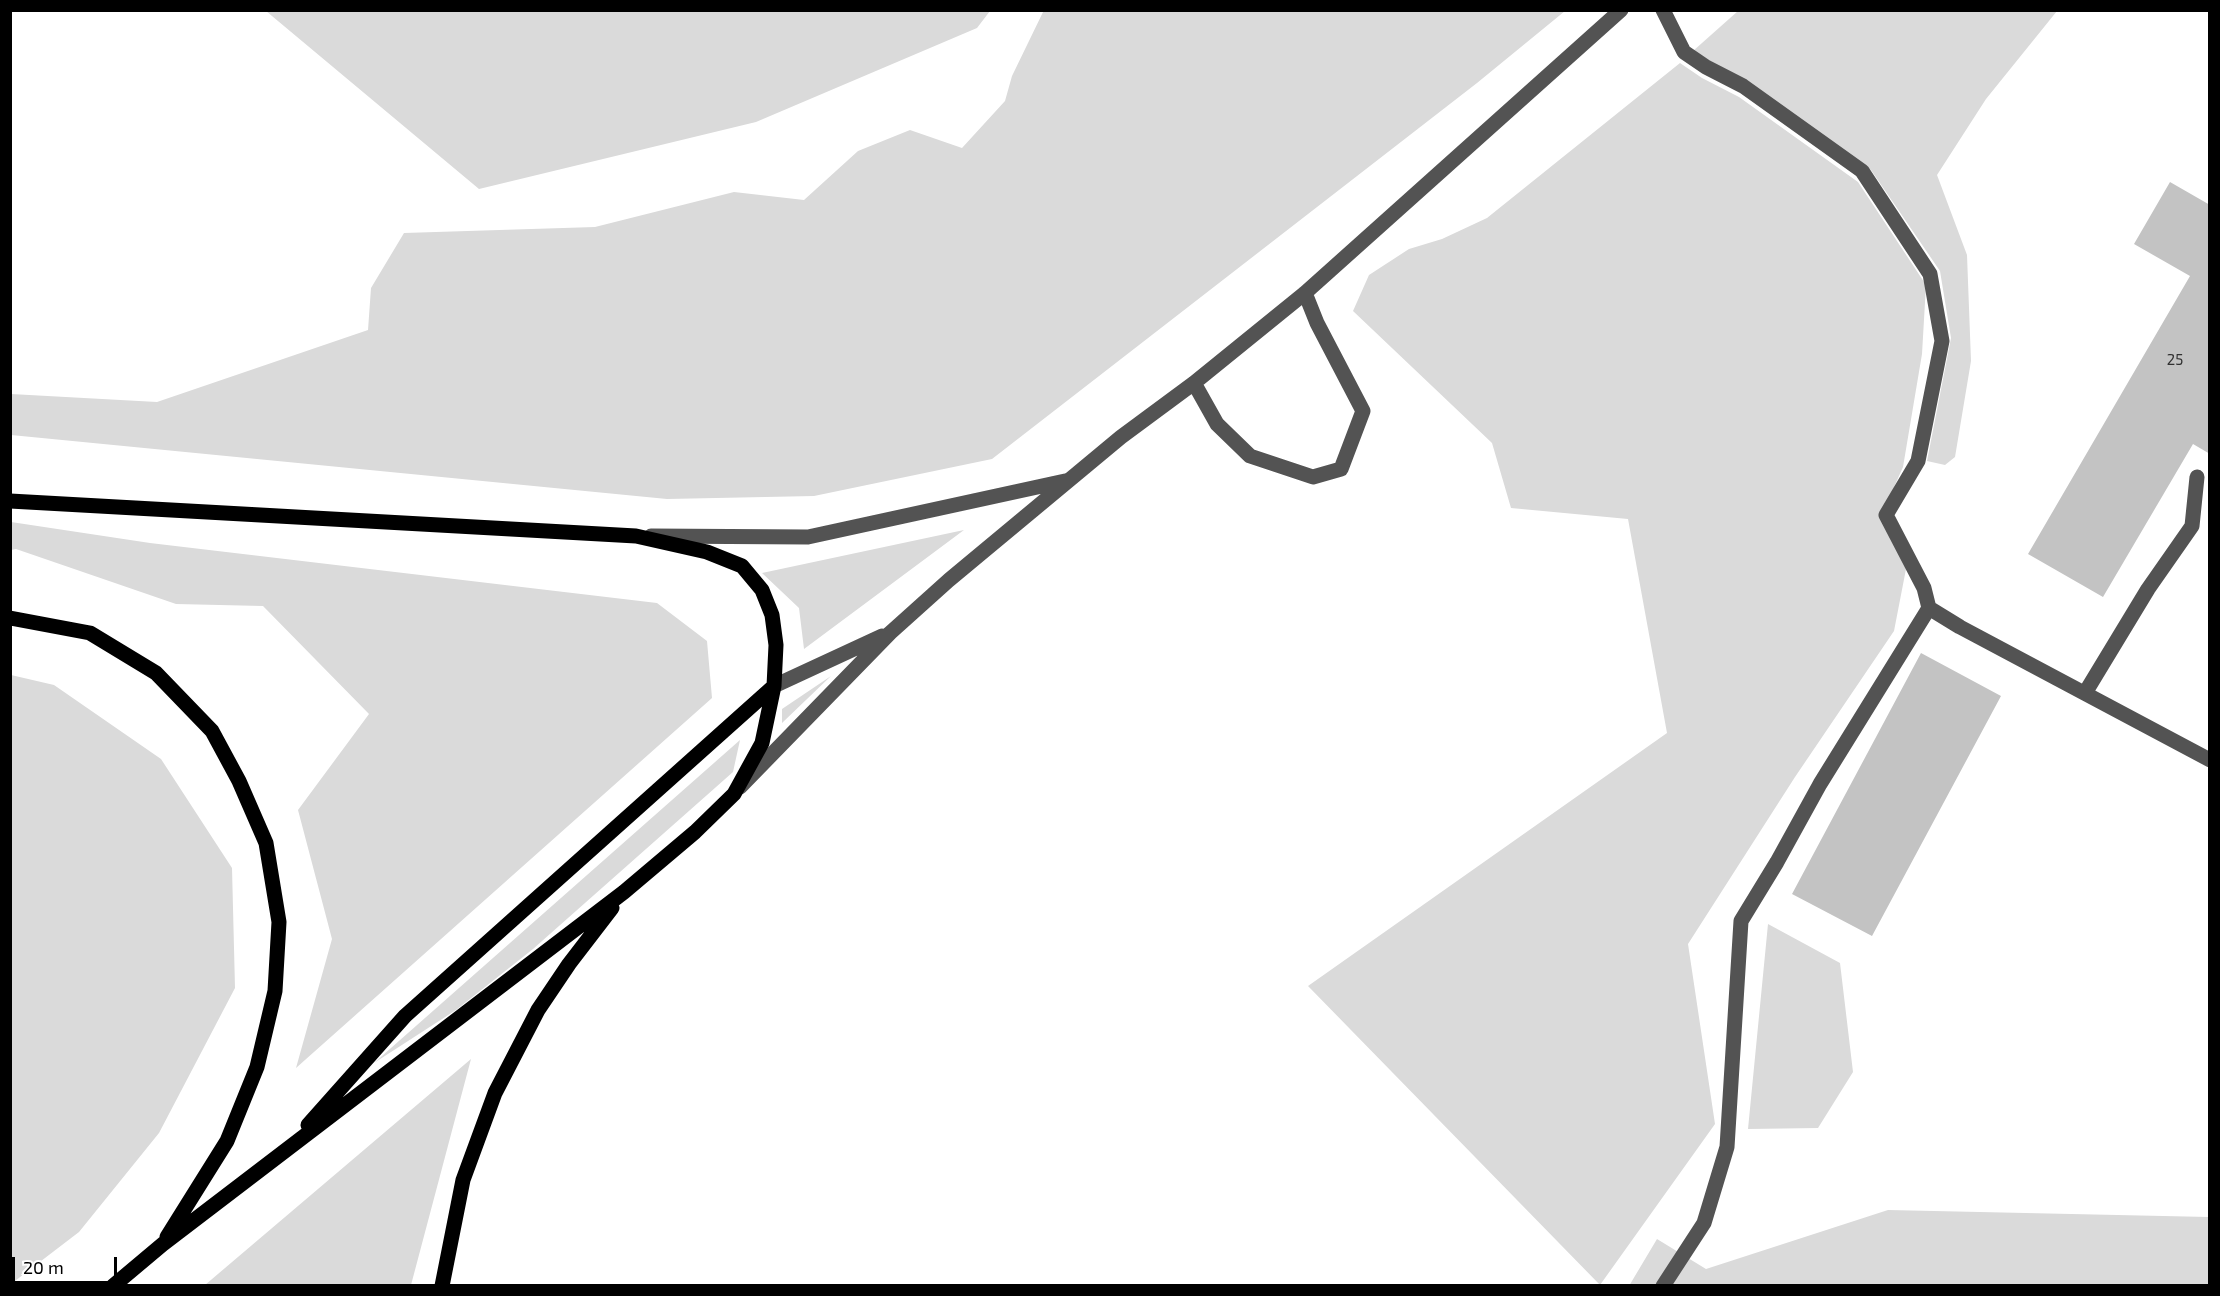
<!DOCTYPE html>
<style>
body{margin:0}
#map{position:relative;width:2220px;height:1296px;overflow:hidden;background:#fff;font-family:"Exo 2",sans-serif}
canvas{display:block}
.frame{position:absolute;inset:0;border:12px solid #000;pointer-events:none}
.scale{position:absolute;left:12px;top:1257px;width:105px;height:27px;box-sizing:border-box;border:3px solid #000;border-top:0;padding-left:8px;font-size:18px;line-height:21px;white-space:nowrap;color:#000;-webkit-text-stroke:4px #fff;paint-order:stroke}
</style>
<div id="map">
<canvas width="2220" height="1296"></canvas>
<div class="frame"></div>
<div class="scale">20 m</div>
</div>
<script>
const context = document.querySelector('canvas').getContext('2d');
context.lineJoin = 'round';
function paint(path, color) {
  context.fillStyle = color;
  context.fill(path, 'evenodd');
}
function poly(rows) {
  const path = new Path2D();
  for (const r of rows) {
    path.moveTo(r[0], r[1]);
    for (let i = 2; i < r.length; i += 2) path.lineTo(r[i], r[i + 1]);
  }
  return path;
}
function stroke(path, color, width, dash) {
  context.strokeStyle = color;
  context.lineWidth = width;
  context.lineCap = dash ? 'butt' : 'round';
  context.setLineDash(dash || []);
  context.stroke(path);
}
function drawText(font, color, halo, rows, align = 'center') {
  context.font = font + ' "Exo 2",sans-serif';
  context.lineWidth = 4.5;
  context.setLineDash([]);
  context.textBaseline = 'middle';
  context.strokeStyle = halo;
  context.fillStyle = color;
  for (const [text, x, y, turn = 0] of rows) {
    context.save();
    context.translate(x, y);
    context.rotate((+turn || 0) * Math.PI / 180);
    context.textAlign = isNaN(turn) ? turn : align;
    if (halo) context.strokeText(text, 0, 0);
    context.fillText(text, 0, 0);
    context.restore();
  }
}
const green = poly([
 [1044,10,1565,11,1477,83,992,459,814,496,667,499,11,435,11,394,157,402,368,330,371,288,404,233,595,227,734,192,804,200,858,151,910,130,962,148,1005,101,1012,76],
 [266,11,990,11,977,28,756,122,479,189],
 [1738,11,2057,11,1986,99,1937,175,1967,255,1971,361,1955,457,1945,465,1927,461,1951,338,1940,271,1871,170,1752,85,1693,51],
 [1680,63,1702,78,1739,97,1858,182,1926,285,1922,354,1903,467,1882,514,1906,569,1894,631,1795,777,1688,944,1715,1124,1600,1285,1308,986,1667,733,1628,519,1511,508,1492,443,1353,311,1369,275,1409,249,1442,239,1487,218],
 [11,522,150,543,657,603,707,641,712,698,296,1068,332,939,298,810,369,714,263,606,176,604,16,549,11,550],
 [964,530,804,649,799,608,762,573],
 [11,675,54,685,161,759,232,868,235,988,159,1133,79,1232,11,1284],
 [831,676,782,723,782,709],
 [740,740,733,772,533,949,456,1010,374,1063],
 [1768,924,1840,963,1853,1072,1818,1128,1748,1129],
 [471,1059,411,1285,205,1285],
 [1888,1210,2209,1217,2209,1285,1629,1286,1657,1239,1706,1269]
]);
const building = poly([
 [2170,182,2210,205,2210,454,2193,444,2103,597,2028,554,2190,276,2134,244],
 [1921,653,2001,696,1872,936,1792,894]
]);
const minor = poly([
 [1194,383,1217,424,1250,456,1313,477,1341,469,1363,411,1317,323,1305,293],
 [651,536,808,537,1065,481],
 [1929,608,1960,627,2210,760],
 [774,686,882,636],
 [2085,693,2148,589,2192,526,2197,477],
 [740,787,890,633,949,580,1121,437,1194,383,1305,293,1621,10],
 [1663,1286,1704,1223,1727,1147,1741,921,1777,862,1820,784,1929,608,1924,588,1886,515,1918,461,1942,341,1930,274,1862,171,1743,86,1706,67,1684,52,1663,10]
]);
const major = poly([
 [10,501,636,536,707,552,742,566,762,590,772,615,776,645,774,686,762,743,734,794,695,832,624,892,163,1244,113,1286],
 [10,618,90,633,156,673,212,731,239,781,266,843,279,922,275,991,257,1067,227,1141,167,1237],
 [308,1125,405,1016,774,686],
 [442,1286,463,1180,495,1093,538,1010,569,964,612,908]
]);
const numberNames = [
 ["25",2175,360]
];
paint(green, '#dadada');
paint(building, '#c3c3c3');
stroke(minor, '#535353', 15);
stroke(major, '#000', 15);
drawText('15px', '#313131', null, numberNames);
</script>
